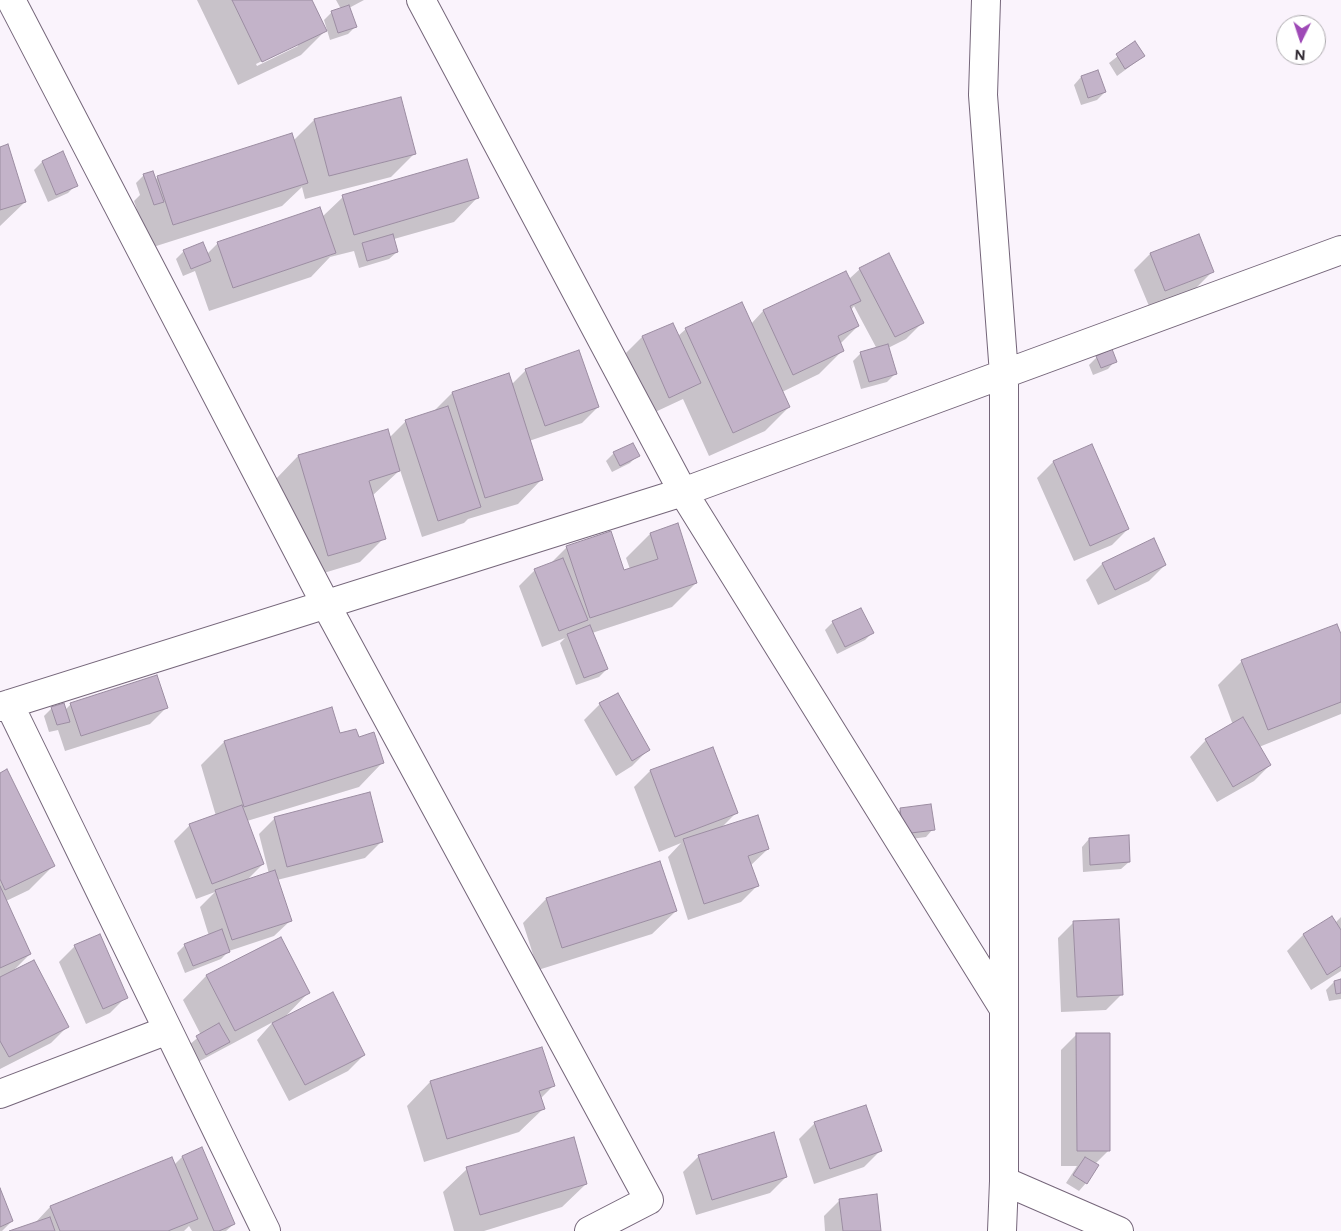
<!DOCTYPE html>
<style>
body{margin:0}
#map{position:relative;width:1341px;height:1231px;overflow:hidden;background:#faf3fc;font-family:Figtree,sans-serif}
canvas{display:block}
.north{position:absolute;left:1276px;top:15px;width:50px;height:50px;box-sizing:border-box;background:#fff;border:1px solid #aca9ad;border-radius:50%;rotate:184deg;font-size:14px;font-weight:700;line-height:20px;text-align:center;color:#2f2831}
.north::after{content:'';display:block;margin:auto;width:18px;height:22px;background:#9e49b6;clip-path:polygon(50% 0,100% 100%,50% 72%,0 100%)}
</style>
<div id="map">
<canvas width="1341" height="1231"></canvas>
<div class="north">N</div>
</div>
<script>
const context = document.querySelector('canvas').getContext('2d');
context.lineJoin = 'round';
function paint(path, color) {
  context.fillStyle = color;
  context.fill(path, 'evenodd');
}
function poly(rows) {
  const path = new Path2D();
  for (const r of rows) {
    path.moveTo(r[0], r[1]);
    for (let i = 2; i < r.length; i += 2) path.lineTo(r[i], r[i + 1]);
  }
  return path;
}
function stroke(path, color, width, dash) {
  context.strokeStyle = color;
  context.lineWidth = width;
  context.lineCap = dash ? 'butt' : 'round';
  context.setLineDash(dash || []);
  context.stroke(path);
}
const shadow = poly([
 [197,0,310,0,325,31,301,55,238,85],
 [298,43,298,46,257,66,256,64],
 [336,0,364,0,349,8,355,27,348,34,330,40,324,20,332,12,341,9],
 [1135,43,1144,56,1117,76,1109,63],
 [1098,72,1105,92,1097,100,1081,105,1074,85,1081,77],
 [314,120,415,153,391,177,305,199,302,187,282,206,150,248,134,201,140,195,136,183,144,175,155,180,158,177,293,141],
 [0,148,25,202,0,226],
 [62,153,76,185,68,193,48,202,34,170,42,162],
 [343,197,477,198,454,222,394,239,397,252,389,259,359,268,354,251,330,257,311,277,209,311,195,271,183,276,176,259,184,251,207,254,218,243,322,217],
 [1198,235,1212,272,1196,288,1149,306,1134,270,1150,254],
 [860,269,922,323,906,339,888,348,895,374,887,382,861,389,853,361,861,353,877,349,854,306,851,310,858,326,840,344,843,350,819,374,782,392,789,407,765,431,709,456,683,399,653,413,626,353,642,337,673,324,678,336,686,329,751,324,763,311,845,272,849,279],
 [1097,357,1115,361,1108,369,1093,375,1089,365],
 [526,370,598,407,582,423,529,441,541,480,518,504,468,519,464,523,422,537,400,470,372,496,384,538,360,562,304,579,275,480,298,456,387,431,389,438,406,421,432,413,452,393,511,385],
 [1092,445,1128,529,1112,545,1074,561,1037,478,1053,462],
 [614,453,638,455,630,463,612,472,606,461],
 [650,534,696,583,672,607,592,633,607,669,599,677,576,685,560,643,565,638,542,647,519,586,535,570,550,564,567,547,623,571,630,569,626,558],
 [1153,540,1165,565,1149,581,1098,605,1086,580,1102,564],
 [833,622,872,633,865,640,837,654,825,630],
 [1341,638,1341,714,1259,747,1270,765,1254,781,1217,802,1190,757,1206,740,1233,725,1218,685,1242,661],
 [71,704,166,708,150,724,65,751,58,730,49,732,44,716,52,708,65,710],
 [600,704,648,750,632,766,616,776,584,720],
 [339,735,358,739,382,763,359,787,247,821,263,864,246,881,269,874,259,834,275,818,381,842,365,858,277,880,291,920,274,936,229,951,221,959,185,973,177,953,185,945,209,936,200,907,215,892,196,899,174,841,190,825,216,816,201,765,224,742],
 [650,771,736,813,720,829,768,849,750,866,757,886,741,902,688,920,668,857,681,843,659,852,634,787],
 [0,774,53,866,29,890,6,901,30,954,12,972,67,1027,51,1043,0,1069],
 [901,809,933,829,926,837,896,841,893,817],
 [1089,839,1129,862,1121,869,1083,872,1082,847],
 [546,899,676,911,652,934,538,970,523,923],
 [1341,917,1341,971,1311,990,1287,951,1303,935,1332,918,1335,923],
 [1074,922,1122,994,1106,1010,1061,1012,1058,938],
 [280,939,308,993,284,1018,364,1055,348,1071,289,1101,257,1040,273,1022,198,1062,189,1045,201,1035,183,1000,206,976],
 [75,946,126,997,110,1013,86,1024,59,962],
 [1341,981,1341,999,1329,1001,1326,990,1334,982],
 [1077,1034,1109,1150,1095,1164,1086,1183,1079,1191,1066,1183,1077,1166,1061,1166,1061,1050],
 [430,1082,553,1086,540,1099,543,1109,519,1132,424,1162,407,1106],
 [815,1123,880,1151,864,1167,814,1184,799,1139],
 [699,1156,786,1177,770,1193,696,1215,683,1172],
 [182,1157,234,1224,226,1231,192,1231,189,1226,184,1231,13,1231,35,1223,50,1207,172,1158,174,1165],
 [467,1169,586,1184,562,1207,484,1231,454,1231,443,1192],
 [0,1192,12,1221,2,1231,0,1231],
 [840,1200,880,1231,825,1231,824,1216]
]);
const building = poly([
 [232,0,312,0,327,31,262,62,232,0],
 [349,5,357,27,338,33,331,11,349,5],
 [1135,41,1145,56,1125,69,1116,54,1135,41],
 [1098,70,1106,92,1088,98,1081,76,1098,70],
 [401,97,416,154,329,176,314,119,401,97],
 [292,133,308,183,173,225,157,176,292,133],
 [8,144,26,202,0,210,0,147,8,144],
 [63,151,78,186,56,195,42,161,63,151],
 [467,159,479,198,354,235,342,195,467,159],
 [153,171,164,202,154,205,143,174,153,171],
 [320,207,336,253,233,288,217,242,320,207],
 [393,234,398,252,367,261,362,243,393,234],
 [1199,234,1214,272,1165,291,1150,253,1199,234],
 [203,242,211,261,191,269,183,250,203,242],
 [889,253,924,323,895,337,859,268,889,253],
 [846,271,861,301,850,306,859,326,838,336,844,351,793,375,763,310,846,271],
 [742,302,790,407,733,433,685,328,742,302],
 [673,323,701,383,669,398,642,336,673,323],
 [888,344,897,374,869,382,860,352,888,344],
 [1112,349,1117,362,1101,368,1096,356,1112,349],
 [579,350,599,407,545,426,525,369,579,350],
 [509,373,543,480,485,498,452,392,509,373],
 [448,406,481,507,438,521,405,420,448,406],
 [388,429,400,471,369,481,386,539,328,556,298,455,388,429],
 [633,443,640,456,620,466,613,452,633,443],
 [1092,444,1129,529,1090,546,1053,461,1092,444],
 [678,523,697,583,590,618,566,546,611,531,624,570,658,559,650,533,678,523],
 [1154,538,1166,565,1115,590,1102,563,1154,538],
 [563,558,588,620,559,631,534,569,563,558],
 [861,608,874,633,845,647,832,621,861,608],
 [1337,624,1341,634,1341,702,1268,730,1241,660,1337,624],
 [590,625,608,669,584,678,567,634,590,625],
 [157,675,168,708,81,736,70,703,157,675],
 [618,693,650,750,632,761,599,703,618,693],
 [64,703,70,722,57,725,51,707,64,703],
 [332,707,340,733,356,729,359,737,374,732,384,763,244,807,224,741,332,707],
 [1243,717,1271,765,1233,787,1205,739,1243,717],
 [713,747,738,813,675,837,650,770,713,747],
 [7,769,55,866,5,890,0,879,0,773,7,769],
 [370,792,383,842,287,867,274,817,370,792],
 [931,804,935,830,903,834,900,808,931,804],
 [242,805,264,864,212,884,189,824,242,805],
 [758,815,769,849,748,856,759,886,704,904,683,839,758,815],
 [1129,835,1130,862,1090,865,1089,838,1129,835],
 [660,861,677,911,562,948,546,898,660,861],
 [275,870,292,921,232,940,215,890,275,870],
 [0,886,31,954,0,968,0,886],
 [1332,916,1341,930,1341,966,1327,975,1303,934,1332,916],
 [1119,919,1123,995,1077,997,1073,921,1119,919],
 [222,929,230,952,193,966,184,944,222,929],
 [100,934,128,998,103,1009,74,945,100,934],
 [281,937,310,993,235,1031,206,975,281,937],
 [34,960,69,1027,9,1057,0,1041,0,977,34,960],
 [1341,979,1341,993,1336,994,1334,981,1341,979],
 [333,992,365,1055,305,1085,272,1023,333,992],
 [219,1023,230,1042,206,1055,196,1036,219,1023],
 [1076,1033,1110,1033,1110,1151,1077,1151,1076,1033],
 [542,1047,555,1086,539,1091,545,1109,447,1139,430,1081,542,1047],
 [866,1105,882,1151,830,1169,814,1122,866,1105],
 [774,1132,787,1177,712,1200,698,1155,774,1132],
 [574,1137,587,1184,480,1215,466,1167,574,1137],
 [202,1147,235,1224,219,1231,214,1231,182,1156,202,1147],
 [172,1157,198,1219,168,1231,60,1231,50,1206,172,1157],
 [1085,1157,1099,1165,1087,1184,1073,1175,1085,1157],
 [0,1188,13,1221,0,1227,0,1188],
 [877,1194,881,1231,843,1231,839,1199,877,1194],
 [50,1217,55,1231,9,1231,50,1217]
]);
const minor = poly([
 [11,0,325,603,649,1200,589,1231],
 [421,0,683,492,1004,1009],
 [986,0,983,95,1004,374,1004,1181,1002,1231],
 [9,704,266,1231],
 [0,707,683,492,1341,250],
 [0,1094,168,1030],
 [1004,1181,1119,1231]
]);
paint(shadow, '#0003');
paint(building, '#c3b3c9');
stroke(building, '#9c8da2', 1);
stroke(minor, '#75667a', 30);
stroke(minor, '#fff', 28);
</script>
